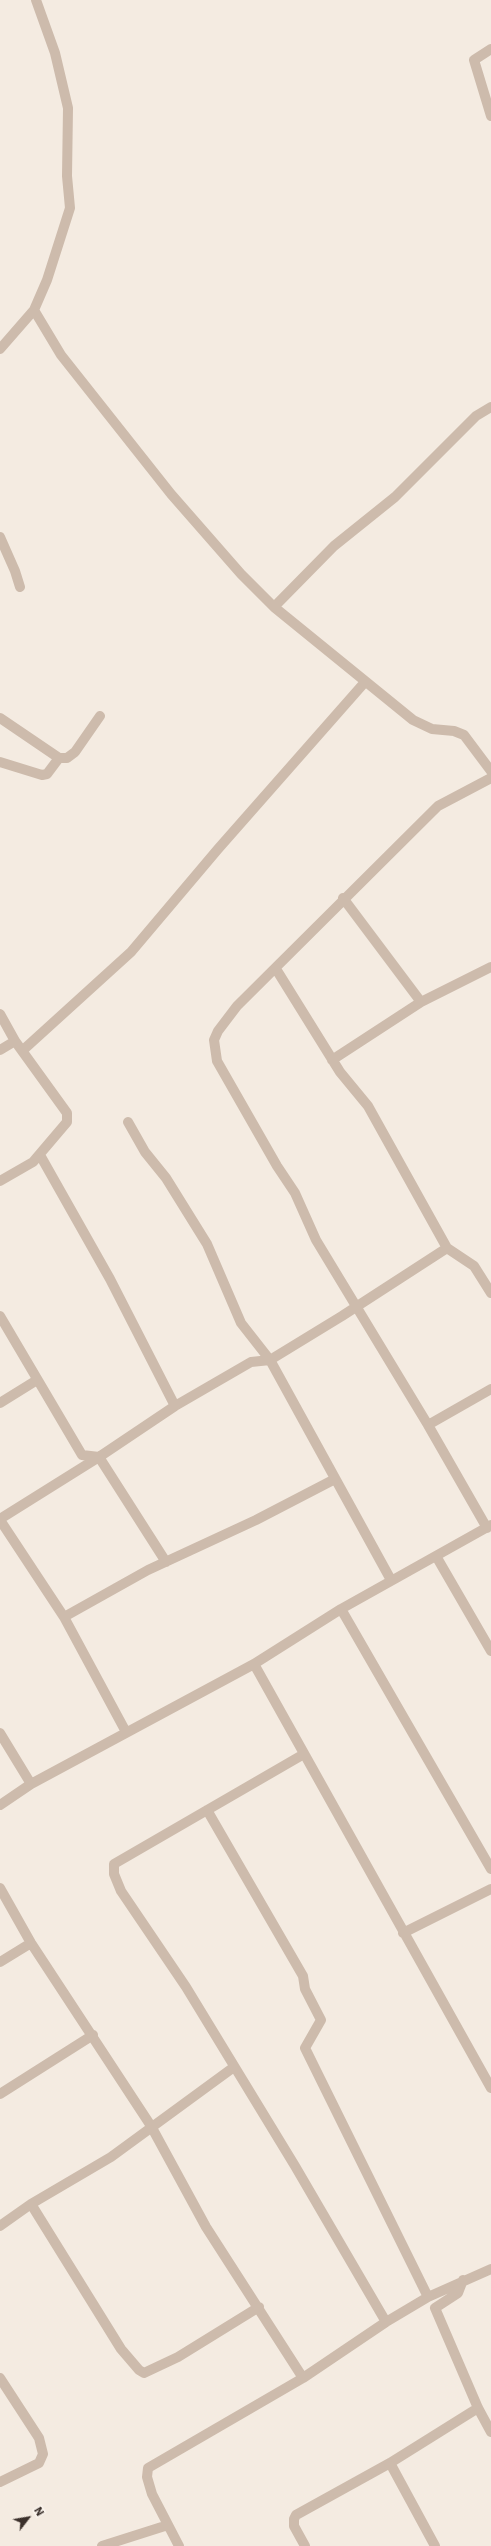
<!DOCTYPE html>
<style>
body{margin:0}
#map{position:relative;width:491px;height:2546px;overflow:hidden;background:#f4ebe1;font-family:"Work Sans",sans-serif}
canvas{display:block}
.north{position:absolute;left:8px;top:2498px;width:40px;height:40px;-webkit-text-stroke:3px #fbf5ee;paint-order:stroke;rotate:59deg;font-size:11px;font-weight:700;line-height:16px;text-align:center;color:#3b302b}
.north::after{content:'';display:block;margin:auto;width:14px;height:18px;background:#3b302b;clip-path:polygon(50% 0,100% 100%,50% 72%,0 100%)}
</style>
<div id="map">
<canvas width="491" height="2546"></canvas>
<div class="north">N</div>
</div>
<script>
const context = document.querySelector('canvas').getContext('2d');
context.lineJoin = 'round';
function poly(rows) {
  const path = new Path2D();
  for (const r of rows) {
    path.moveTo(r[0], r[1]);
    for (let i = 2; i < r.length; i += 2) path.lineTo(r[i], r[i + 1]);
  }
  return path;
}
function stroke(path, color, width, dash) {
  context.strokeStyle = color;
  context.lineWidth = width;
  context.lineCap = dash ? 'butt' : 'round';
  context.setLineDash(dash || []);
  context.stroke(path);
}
const street = poly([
 [491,49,474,60,491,116],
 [34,310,61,355,171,494,241,574,274,607,413,720,432,729,454,731,464,735,491,771],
 [0,349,34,310,47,280,70,208,67,176,68,108,55,53,36,0],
 [0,537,15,571,20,587],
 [274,607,334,546,395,497,476,416,491,407],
 [0,718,59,758,67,758,75,752,100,716],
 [0,762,42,775,47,774,59,758],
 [343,898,421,1002],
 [276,969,340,1072,368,1106,447,1248,474,1266,491,1293],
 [0,1014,15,1041,67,1113,67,1122,33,1162,0,1181],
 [0,1050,15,1041],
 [22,1051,131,952,218,849,365,682],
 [332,1060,421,1002,491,967],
 [128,1122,145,1152,166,1178,207,1244,241,1323,270,1360,391,1580],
 [40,1155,110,1279,175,1406],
 [0,1316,82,1455,99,1457,166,1562],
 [0,1403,37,1380],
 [428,1425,491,1389],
 [0,1519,99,1457,175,1406,251,1362,270,1360,342,1316,447,1248],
 [0,1520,64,1617,126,1732],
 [487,1528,428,1425,316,1240,295,1193,277,1166,217,1061,214,1040,218,1031,237,1006,438,806,491,778],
 [436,1556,491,1651],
 [341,1609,491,1869],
 [64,1617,148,1570,256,1520,335,1479],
 [254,1664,491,2088],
 [0,1733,31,1784],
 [304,1754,114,1864,114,1874,121,1891,186,1987,295,2166,386,2322],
 [0,1805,31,1784,254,1664,341,1609,491,1525],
 [207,1810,303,1976,305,1989,321,2020,305,2048,428,2297],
 [0,1888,31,1943,151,2126,206,2227,303,2378],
 [403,1933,491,1889],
 [0,1962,31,1943],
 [0,2094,93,2035],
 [31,2204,121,2349,139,2370,144,2373,178,2357,259,2307],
 [0,2226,31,2204,111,2157,234,2067],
 [463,2280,458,2293,435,2308,478,2408,491,2432],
 [0,2378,39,2438,43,2454,39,2463,0,2482],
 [390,2463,435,2546],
 [102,2546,168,2525],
 [179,2546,152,2494,147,2477,148,2468,303,2378,386,2322,428,2297,491,2269],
 [305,2546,294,2526,294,2519,296,2515,390,2463,478,2408]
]);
stroke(street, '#cdbbac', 10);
</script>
